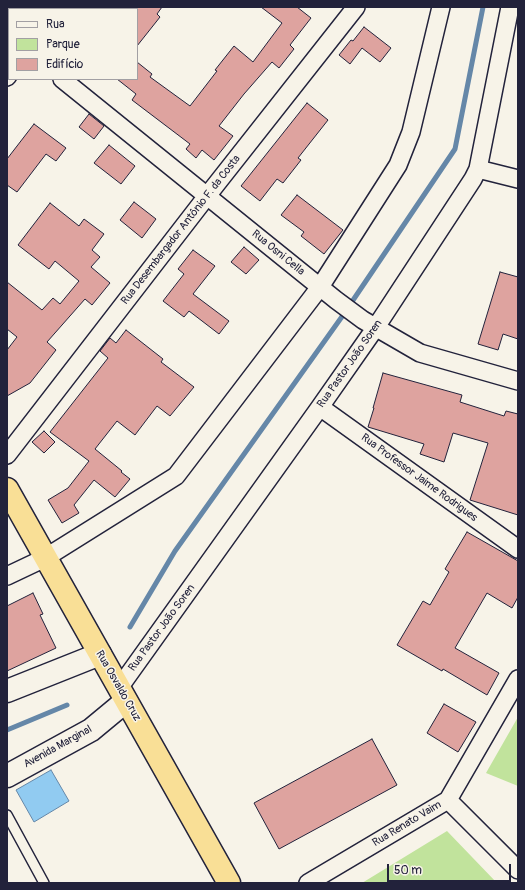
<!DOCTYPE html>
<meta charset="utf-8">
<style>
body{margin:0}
#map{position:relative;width:525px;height:890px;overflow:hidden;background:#f7f3e8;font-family:Pangolin,sans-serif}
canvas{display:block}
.frame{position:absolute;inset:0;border:8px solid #22223b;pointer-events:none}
.legend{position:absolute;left:8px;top:8px;width:130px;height:72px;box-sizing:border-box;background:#f7f3e8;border:1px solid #a29fa3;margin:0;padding:5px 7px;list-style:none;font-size:12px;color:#22223b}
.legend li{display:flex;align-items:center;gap:8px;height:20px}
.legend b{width:20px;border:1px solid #a29fa3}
.scale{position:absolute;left:387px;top:864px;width:124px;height:18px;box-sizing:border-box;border:2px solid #22223b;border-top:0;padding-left:5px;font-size:12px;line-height:14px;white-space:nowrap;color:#22223b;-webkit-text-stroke:3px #f7f3e8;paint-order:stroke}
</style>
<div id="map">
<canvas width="525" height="890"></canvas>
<div class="frame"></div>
<ul class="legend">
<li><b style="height:5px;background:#f7f3e8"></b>Rua</li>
<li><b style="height:11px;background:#c1e39c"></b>Parque</li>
<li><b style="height:11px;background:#dea39f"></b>Edifício</li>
</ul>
<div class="scale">50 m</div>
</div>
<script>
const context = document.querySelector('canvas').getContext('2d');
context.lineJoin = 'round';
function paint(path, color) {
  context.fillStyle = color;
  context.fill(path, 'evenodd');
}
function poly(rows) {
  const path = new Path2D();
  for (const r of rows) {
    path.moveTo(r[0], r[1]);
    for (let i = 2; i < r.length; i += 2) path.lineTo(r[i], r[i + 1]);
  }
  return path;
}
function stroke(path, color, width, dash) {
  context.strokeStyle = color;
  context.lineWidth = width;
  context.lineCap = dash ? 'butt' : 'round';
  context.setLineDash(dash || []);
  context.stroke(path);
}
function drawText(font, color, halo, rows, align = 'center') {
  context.font = font + ' Pangolin,sans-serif';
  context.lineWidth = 3;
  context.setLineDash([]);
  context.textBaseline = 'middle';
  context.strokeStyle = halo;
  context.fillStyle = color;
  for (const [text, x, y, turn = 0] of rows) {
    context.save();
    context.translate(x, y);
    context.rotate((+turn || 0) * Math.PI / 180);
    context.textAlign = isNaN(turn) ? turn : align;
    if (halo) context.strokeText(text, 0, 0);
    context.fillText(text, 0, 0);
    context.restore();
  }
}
const green = poly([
 [518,717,518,786,486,773],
 [447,831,497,883,362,883]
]);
const water = poly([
 [51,770,69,801,34,822,16,790,51,770]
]);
const stream = poly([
 [130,627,175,551,341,318,455,149,483,7],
 [7,730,67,705]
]);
const building = poly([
 [137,7,162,7,157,14,160,17,137,46,137,7],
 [261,7,297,7,311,18,290,45,294,49,279,68,272,62,244,94,219,126,233,136,214,160,202,150,196,158,186,149,190,144,132,100,136,94,117,79,137,79,137,62,152,74,150,77,190,106,217,71,215,70,234,46,253,62,282,23,261,7],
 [364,27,391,48,380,62,362,48,350,64,339,55,351,40,353,41,364,27],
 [307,103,328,120,298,158,301,160,283,183,277,179,260,201,241,186,307,103],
 [89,114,104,126,94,139,79,127,89,114],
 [34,124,66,148,56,161,46,154,17,192,7,185,7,159,34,124],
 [109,145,135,166,121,184,94,163,109,145],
 [297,195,343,230,324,254,301,236,304,232,281,215,297,195],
 [134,202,156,219,142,238,120,220,134,202],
 [50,203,79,226,84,219,104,234,92,250,100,257,91,267,110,283,92,305,85,299,47,342,56,350,30,383,7,396,7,350,17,337,7,329,7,282,42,310,53,298,60,304,79,281,55,261,49,269,18,245,50,203],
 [244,247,259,260,246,274,231,262,244,247],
 [193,250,215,266,193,294,229,321,219,334,189,311,184,317,163,301,184,274,178,269,193,250],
 [500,272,518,277,518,339,503,334,498,350,478,344,500,272],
 [126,330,163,359,161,362,194,387,170,416,157,406,135,435,117,421,95,449,122,471,121,472,130,479,115,497,94,480,74,505,79,513,62,523,48,500,68,488,89,461,50,432,108,358,100,351,110,338,116,343,126,330],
 [383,373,462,395,460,402,504,416,506,411,518,414,518,515,470,500,488,443,453,433,444,462,420,454,424,444,368,427,374,408,373,408,383,373],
 [44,431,55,442,44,453,32,442,44,431],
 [467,532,518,561,518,597,512,608,487,593,455,648,499,673,487,695,443,669,442,671,397,645,423,601,430,605,449,572,445,569,467,532],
 [33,593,43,614,40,615,56,648,7,671,7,606,33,593],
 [444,704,476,722,458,752,427,733,444,704],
 [372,739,397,785,279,849,254,803,372,739]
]);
const service = poly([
 [7,815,44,883]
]);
const minor = poly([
 [60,9,62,7],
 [7,77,9,74],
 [62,79,336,300,363,320,420,353,518,381],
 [478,169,518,179],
 [320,407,518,549],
 [7,455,207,196,356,7],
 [7,576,45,558,176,476,320,287,398,165,411,132,441,7],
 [119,688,320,407,376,327,473,179,478,169,510,7],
 [448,800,518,870],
 [308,883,448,800,518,679]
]);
const tertiary = poly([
 [7,691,100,654],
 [7,776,91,730,126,701]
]);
const trunk = poly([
 [7,489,229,883]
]);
const streetNames = [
 ["Rua Desembargador Antônio F. da Costa",181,230,-52],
 ["Rua Osni Cella",278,253,39],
 ["Rua Pastor João Soren",350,364,-55],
 ["Rua Professor Jaime Rodrigues",419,478,36],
 ["Rua Pastor João Soren",162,628,-54],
 ["Rua Osvaldo Cruz",118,686,60],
 ["Avenida Marginal",58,747,-29],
 ["Rua Renato Vaim",407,824,-31]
];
paint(green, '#c1e39c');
paint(water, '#91cbf1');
stroke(water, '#6587a8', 1);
stroke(stream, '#6587a8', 5);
paint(building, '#dea39f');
stroke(building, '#22223b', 1);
stroke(service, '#22223b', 12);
stroke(minor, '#22223b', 20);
stroke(tertiary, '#22223b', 25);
stroke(trunk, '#22223b', 25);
stroke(service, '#f7f3e8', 9);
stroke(minor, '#f7f3e8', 17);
stroke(tertiary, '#f7f3e8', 22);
stroke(trunk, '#f9df96', 22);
drawText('11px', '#22223b', '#f7f3e8', streetNames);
</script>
